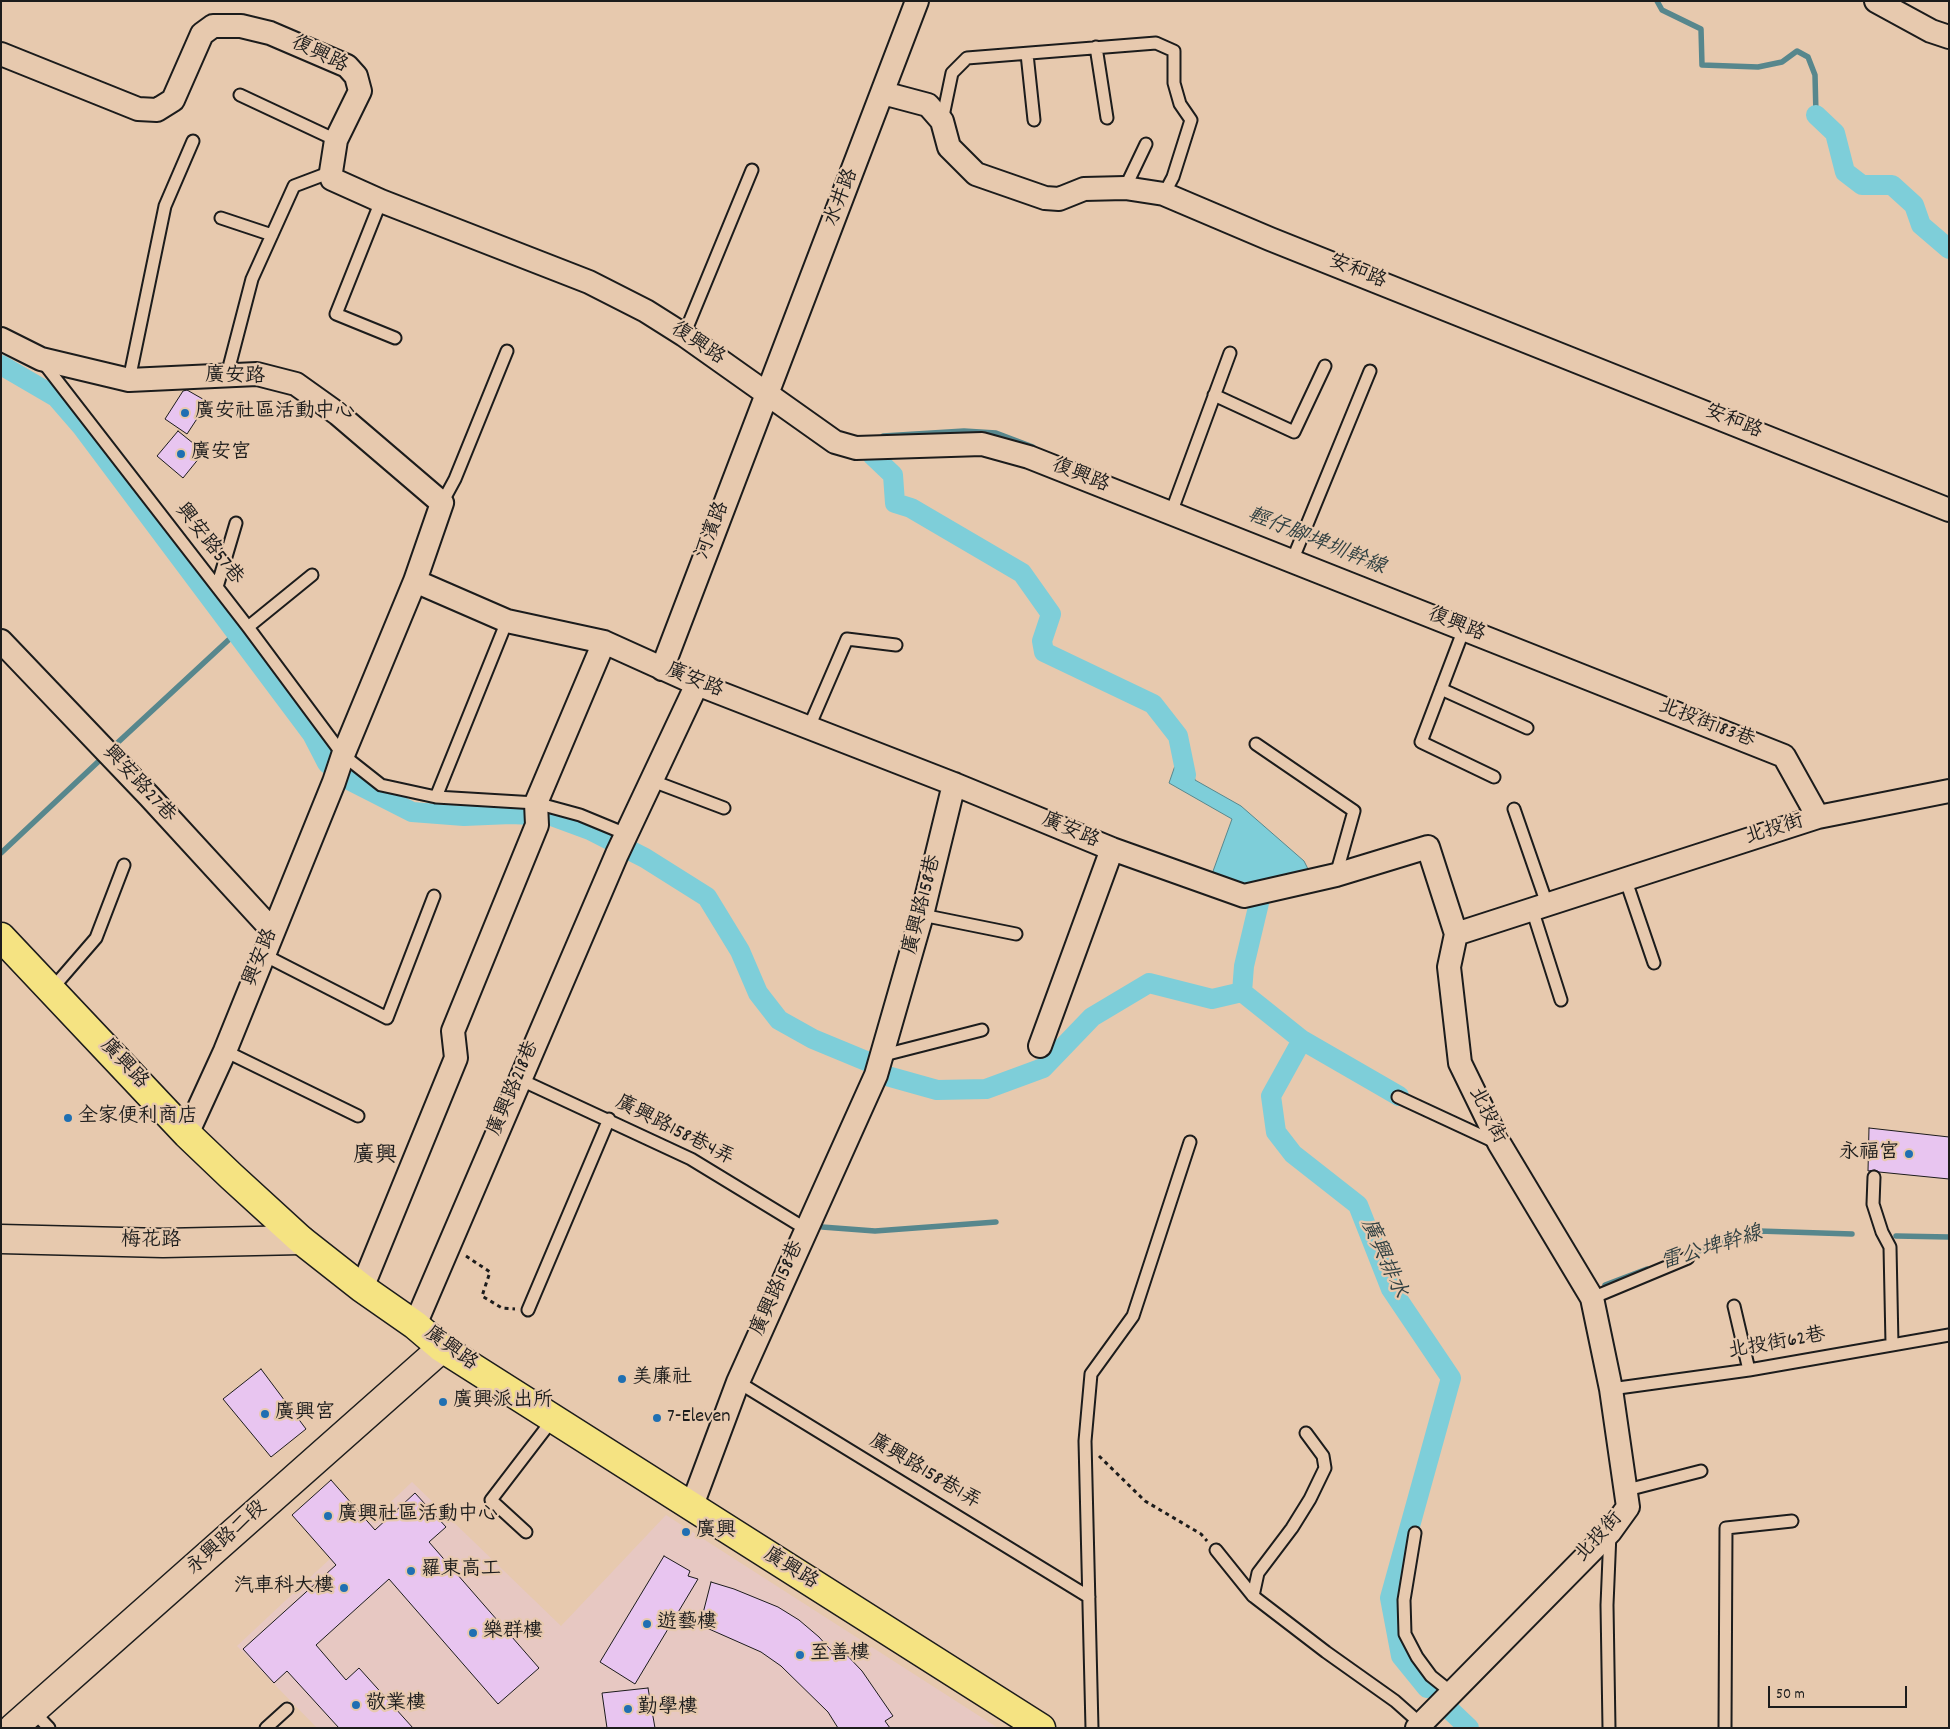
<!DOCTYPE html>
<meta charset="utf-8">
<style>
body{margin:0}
#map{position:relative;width:1950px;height:1729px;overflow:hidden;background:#e7c9ae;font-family:Dekko,sans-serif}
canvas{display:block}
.frame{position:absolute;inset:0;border:2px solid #1c1c1c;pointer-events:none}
.scale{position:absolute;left:1768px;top:1686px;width:139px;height:22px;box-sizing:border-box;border:2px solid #1c1c1c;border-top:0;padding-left:6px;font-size:15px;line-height:18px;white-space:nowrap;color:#1c1c1c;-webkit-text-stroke:4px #e7c9ae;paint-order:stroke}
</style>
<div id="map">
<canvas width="1950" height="1729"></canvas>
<div class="frame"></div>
<div class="scale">50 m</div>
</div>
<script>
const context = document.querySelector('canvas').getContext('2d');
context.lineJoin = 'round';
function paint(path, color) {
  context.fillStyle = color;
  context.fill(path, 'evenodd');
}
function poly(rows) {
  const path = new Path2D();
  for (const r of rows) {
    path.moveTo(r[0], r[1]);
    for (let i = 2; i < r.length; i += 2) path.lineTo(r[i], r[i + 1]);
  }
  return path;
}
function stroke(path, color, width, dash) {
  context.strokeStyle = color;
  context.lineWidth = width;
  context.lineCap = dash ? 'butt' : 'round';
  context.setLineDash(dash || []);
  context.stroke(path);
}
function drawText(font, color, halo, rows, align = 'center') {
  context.font = font + ' Dekko,"LXGW WenKai TC",sans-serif';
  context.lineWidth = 4.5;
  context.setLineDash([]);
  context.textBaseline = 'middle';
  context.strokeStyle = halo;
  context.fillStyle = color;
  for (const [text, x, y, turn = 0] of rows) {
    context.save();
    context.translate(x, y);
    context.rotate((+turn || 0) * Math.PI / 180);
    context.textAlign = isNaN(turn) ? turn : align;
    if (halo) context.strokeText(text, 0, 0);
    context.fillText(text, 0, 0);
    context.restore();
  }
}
const built = poly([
 [412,1482,561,1626,666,1515,998,1728,317,1728,237,1646]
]);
const water = poly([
 [1185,737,1195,780,1241,806,1304,861,1310,873,1240,884,1212,874,1232,819,1169,783,1185,737]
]);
const stream = poly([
 [1657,1,1662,10,1701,29,1702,65,1758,67,1782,62,1797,51,1808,57,1815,75,1816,115],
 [883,436,964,431,996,433,1033,447],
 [114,746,236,633],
 [1,853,100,760],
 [822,1227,875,1231,996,1222],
 [1896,1236,1949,1237],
 [1684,1256,1759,1231,1852,1234],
 [1605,1285,1647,1269]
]);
const canal = poly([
 [1816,115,1835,133,1845,172,1862,185,1892,185,1914,205,1921,225,1949,249],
 [1,365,56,397,82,427,312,734,327,763,349,780,412,812,464,816,511,814,552,816,590,830,645,858,707,897,740,951,758,993,779,1020,813,1039,871,1063,887,1076,937,1090,986,1089,1043,1068,1092,1017,1149,983,1212,999,1242,992],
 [872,455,893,475,895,503,911,508,1022,573,1051,614,1042,641,1044,652,1153,704,1178,736,1186,775],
 [1242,992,1302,1040,1271,1096,1276,1132,1293,1154,1358,1205,1391,1289,1451,1378,1390,1598,1401,1656,1427,1688],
 [1242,992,1244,966,1259,903],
 [1302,1040,1399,1096],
 [1450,1710,1469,1728]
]);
const building = poly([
 [187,390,208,402,187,434,165,419,183,391,187,390],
 [178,431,204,452,183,478,157,456,178,431],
 [1869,1128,1949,1137,1949,1179,1879,1172,1875,1170,1868,1171,1869,1128],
 [261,1369,306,1429,271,1457,223,1399,261,1369],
 [331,1480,375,1530,415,1493,446,1527,429,1542,539,1668,498,1704,389,1579,316,1645,346,1680,359,1668,413,1728,339,1728,287,1671,274,1683,243,1649,336,1565,292,1515,331,1480],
 [664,1556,690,1571,688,1576,698,1579,635,1684,600,1662,664,1556],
 [711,1582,734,1589,778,1607,799,1620,819,1637,836,1656,841,1649,862,1671,893,1716,885,1721,890,1728,838,1728,828,1712,781,1666,761,1652,700,1625,711,1582],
 [648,1688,655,1728,607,1728,602,1693,648,1688]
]);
const path = poly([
 [466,1256,490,1272,482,1296,502,1308,515,1309],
 [1099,1456,1145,1501,1201,1534,1207,1541]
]);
const service = poly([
 [1096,47,1107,118],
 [1027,54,1034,120],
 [240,95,336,140],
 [942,121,952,73,967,58,1156,43,1174,51,1174,83,1180,104,1191,120,1173,177,1164,194],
 [1125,188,1146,144],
 [381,201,336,314,395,338],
 [221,218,272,235],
 [684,335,752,170],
 [42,361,248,627,343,755,381,785,436,797,536,803,580,815,626,834],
 [227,375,252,279,294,186,331,172],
 [129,380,165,206,193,141],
 [1214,395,1294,432,1325,366],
 [442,503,455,479,507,351],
 [1171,513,1230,353],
 [1292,561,1370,371],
 [217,587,236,523],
 [248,627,312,575],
 [1464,629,1421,742,1494,777],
 [1441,689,1527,728],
 [809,727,847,639,896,645],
 [1256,744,1354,811,1336,875],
 [650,780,724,808],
 [436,797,507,621],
 [1514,809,1547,904],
 [1625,878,1654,963],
 [1532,909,1561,1000],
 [922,915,1016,934],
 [264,955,387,1018,434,896],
 [51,990,96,938,124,865],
 [225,1051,358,1116],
 [884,1055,982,1030],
 [519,1079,691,1159,806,1229],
 [1398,1097,1495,1142],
 [1874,1177,1873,1204,1882,1232,1890,1247,1892,1344],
 [1592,1298,1688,1258],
 [1734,1306,1749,1370],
 [528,1310,609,1119],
 [738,1382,1089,1597],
 [1611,1389,1749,1370,1949,1335],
 [1306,1433,1323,1456,1325,1468,1310,1499,1292,1528,1258,1573,1253,1596,1326,1652,1395,1701,1421,1724],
 [1627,1490,1701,1471],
 [526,1532,491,1500,553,1419],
 [1415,1533,1404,1600,1405,1634,1417,1657,1431,1676,1451,1692],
 [1216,1550,1253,1596],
 [33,1711,49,1728],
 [266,1728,287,1709],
 [1092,1728,1085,1441,1091,1374,1133,1316,1190,1142],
 [1609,1728,1607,1605,1610,1533],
 [1725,1728,1726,1528,1792,1521]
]);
const minor = poly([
 [1876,1,1931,31,1949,37],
 [1,54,138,109,157,110,173,100,202,34,213,26,241,26,270,33,347,66,356,76,360,91,336,140,331,172,332,179,381,201,589,282,646,311,684,335,835,442,856,448,982,444,1029,457,1784,756,1818,817],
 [883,93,928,105,942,121,949,147,976,174,1045,198,1059,199,1084,189,1125,188,1164,194,1270,239,1949,510],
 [1,339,41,359,129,380,257,374,296,384,338,414,442,503,415,581,343,755,334,782,225,1051,187,1134],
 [415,581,507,621,604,642,697,684,954,784,1112,849,1244,896,1336,875,1428,847,1456,934],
 [1,641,149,796,273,931],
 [662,669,917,1],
 [1040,1046,1112,849],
 [362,1288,456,1058,453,1031,537,825,536,803,604,642],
 [415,1325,617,854,697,684],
 [691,1508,738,1382,876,1075,922,915,954,784],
 [1417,1728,1610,1532,1628,1507,1611,1389,1592,1298,1499,1143,1460,1063,1449,967,1456,934,1818,817,1949,791]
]);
const tertiary = poly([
 [1,1239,163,1243,301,1240],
 [13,1728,442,1348]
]);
const primary = poly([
 [1,937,187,1134,231,1176,301,1240,362,1288,415,1325,442,1348,1041,1728]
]);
const markers = [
 [185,413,5,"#1f6fb2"],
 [181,454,5,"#1f6fb2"],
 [68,1118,5,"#1f6fb2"],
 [1909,1154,5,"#1f6fb2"],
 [622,1379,5,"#1f6fb2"],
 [443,1402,5,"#1f6fb2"],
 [265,1414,5,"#1f6fb2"],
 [657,1418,5,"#1f6fb2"],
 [328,1516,5,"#1f6fb2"],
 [686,1532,5,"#1f6fb2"],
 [411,1571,5,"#1f6fb2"],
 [344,1588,5,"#1f6fb2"],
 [647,1624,5,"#1f6fb2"],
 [473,1633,5,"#1f6fb2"],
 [800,1655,5,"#1f6fb2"],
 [356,1705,5,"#1f6fb2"],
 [628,1709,5,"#1f6fb2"]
];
const streetNames = [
 ["復興路",319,56,26],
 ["水井路",843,198,-69],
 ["安和路",1357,273,22],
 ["復興路",697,345,34],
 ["廣安路",235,378,1],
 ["安和路",1733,423,22],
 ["復興路",1080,477,22],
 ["河濱路",714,531,-69],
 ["興安路57巷",208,545,52],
 ["復興路",1456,626,22],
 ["廣安路",694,682,22],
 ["北投街183巷",1706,725,21],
 ["興安路27巷",138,785,47],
 ["北投街",1775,831,-17],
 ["廣安路",1070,832,23],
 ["廣興路158巷",924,905,-76],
 ["興安路",262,958,-68],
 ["廣興路",123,1065,47],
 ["廣興路218巷",515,1089,-67],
 ["北投街",1486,1116,63],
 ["廣興路158巷4弄",674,1132,27],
 ["梅花路",151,1242],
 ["廣興路158巷",779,1289,-66],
 ["北投街62巷",1777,1345,-10],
 ["廣興路",450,1350,36],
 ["廣興路158巷1弄",924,1473,31],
 ["北投街",1600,1538,-48],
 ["永興路二段",228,1539,-42],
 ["廣興路",790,1570,32]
];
const poiNames = [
 ["廣安社區活動中心",195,413],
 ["廣安宮",191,454],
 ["全家便利商店",78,1118],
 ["永福宮",1899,1154,"right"],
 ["美廉社",632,1379],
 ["廣興派出所",453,1402],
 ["廣興宮",275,1414],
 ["7-Eleven",667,1418],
 ["廣興社區活動中心",338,1516],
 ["廣興",696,1532],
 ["羅東高工",421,1571],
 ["汽車科大樓",334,1588,"right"],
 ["遊藝樓",657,1624],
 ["樂群樓",483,1633],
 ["至善樓",810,1655],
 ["敬業樓",366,1705],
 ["勤學樓",638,1709]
];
const waterNames = [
 ["輕仔腳埤圳幹線",1316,543,22],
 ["雷公埤幹線",1712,1250,-17],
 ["廣興排水",1382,1259,66]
];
const quarterNames = [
 ["廣興",375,1158]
];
paint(built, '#e7c8c2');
paint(water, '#7eced9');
stroke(water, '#57878d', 1);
stroke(stream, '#57878d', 5.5);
stroke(canal, '#7eced9', 20);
paint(building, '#e8c5f0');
stroke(building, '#1c1c1c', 1);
stroke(service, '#1c1c1c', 15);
stroke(minor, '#1c1c1c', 26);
stroke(tertiary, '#1c1c1c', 31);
stroke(primary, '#1c1c1c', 31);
stroke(path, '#1c1c1c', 3, [4, 4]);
stroke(service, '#e7c9ae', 11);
stroke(minor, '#e7c9ae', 22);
stroke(tertiary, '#e7c9ae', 28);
stroke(primary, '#f5e382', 28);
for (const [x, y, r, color] of markers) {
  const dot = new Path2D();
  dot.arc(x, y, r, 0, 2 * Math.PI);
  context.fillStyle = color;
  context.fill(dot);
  stroke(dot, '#e7c9ae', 2);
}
drawText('20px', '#1c1c1c', '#e7c9ae', streetNames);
drawText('20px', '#1c1c1c', '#e7c9ae', poiNames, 'left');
drawText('italic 21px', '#304042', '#e7c9ae', waterNames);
drawText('22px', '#1c1c1c', '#e7c9ae', quarterNames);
</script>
